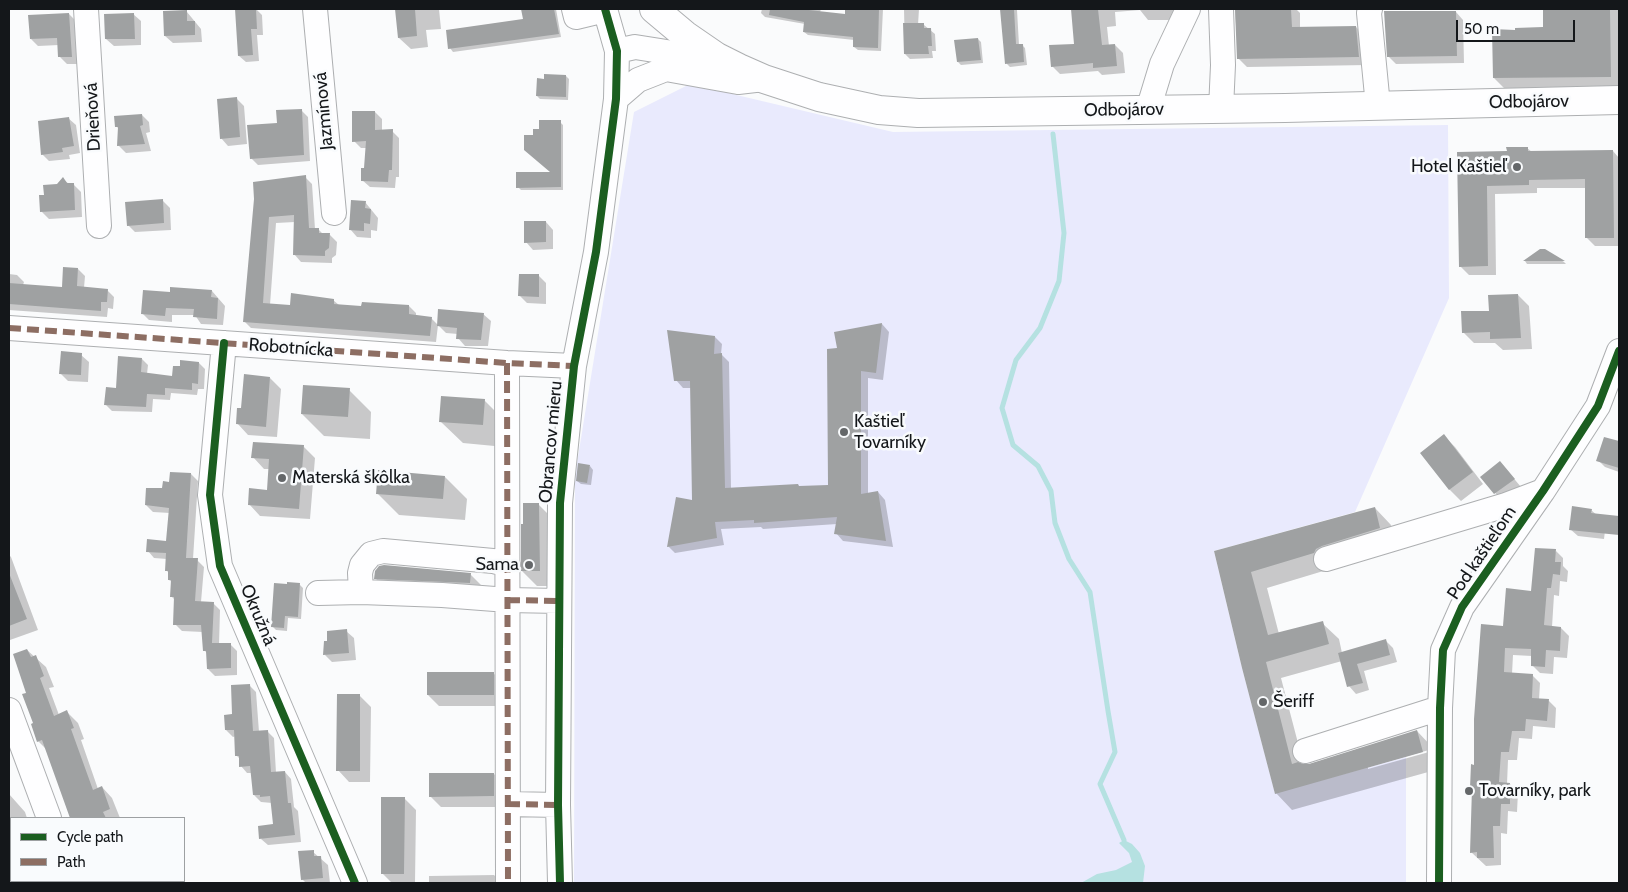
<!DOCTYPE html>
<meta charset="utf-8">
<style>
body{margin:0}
#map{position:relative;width:1628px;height:892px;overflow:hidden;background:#fafbfc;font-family:Cabin,sans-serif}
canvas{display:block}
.frame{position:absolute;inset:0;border:10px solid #14171a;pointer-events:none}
.legend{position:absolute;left:10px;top:817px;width:175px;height:65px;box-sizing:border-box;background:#f9fbfd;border:1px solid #9da0a2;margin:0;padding:6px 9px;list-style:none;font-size:15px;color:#14171a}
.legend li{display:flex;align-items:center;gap:10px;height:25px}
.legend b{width:25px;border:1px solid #9da0a2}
.scale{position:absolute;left:1456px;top:20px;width:119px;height:22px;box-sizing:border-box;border:2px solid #14171a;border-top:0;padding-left:6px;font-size:15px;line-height:18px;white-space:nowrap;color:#14171a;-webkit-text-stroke:4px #f9fbfd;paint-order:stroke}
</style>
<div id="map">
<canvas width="1628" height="892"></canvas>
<div class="frame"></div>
<ul class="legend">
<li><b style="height:6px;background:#1b5e20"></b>Cycle path</li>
<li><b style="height:6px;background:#8d6e63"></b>Path</li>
</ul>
<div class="scale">50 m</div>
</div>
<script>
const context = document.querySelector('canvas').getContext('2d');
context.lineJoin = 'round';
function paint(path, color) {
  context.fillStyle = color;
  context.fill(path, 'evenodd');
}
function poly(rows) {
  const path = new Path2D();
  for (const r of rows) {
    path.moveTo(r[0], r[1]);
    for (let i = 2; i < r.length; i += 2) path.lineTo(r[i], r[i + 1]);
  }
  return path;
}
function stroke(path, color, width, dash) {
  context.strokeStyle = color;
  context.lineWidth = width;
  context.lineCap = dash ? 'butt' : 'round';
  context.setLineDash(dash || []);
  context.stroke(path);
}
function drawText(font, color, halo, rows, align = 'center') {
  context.font = font + ' Cabin,sans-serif';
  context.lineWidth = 5;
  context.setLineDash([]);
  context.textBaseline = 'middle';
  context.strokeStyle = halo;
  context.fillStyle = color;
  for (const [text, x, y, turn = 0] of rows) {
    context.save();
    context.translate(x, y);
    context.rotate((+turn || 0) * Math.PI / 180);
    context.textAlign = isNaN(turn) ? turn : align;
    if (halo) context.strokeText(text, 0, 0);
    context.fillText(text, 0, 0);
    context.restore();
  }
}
const green = poly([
 [690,84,893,132,1448,125,1449,298,1355,512,1214,551,1242,668,1275,793,1406,757,1406,883,574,883,575,481,577,463,634,112]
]);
const water = poly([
 [1124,840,1132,844,1140,853,1145,866,1143,883,1081,883,1097,874,1116,870,1132,862,1129,853,1119,843]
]);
const shadow = poly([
 [236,9,256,9,262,15,263,35,257,35,259,61,246,62,239,56],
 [396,9,439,9,441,29,426,30,428,47,411,49,399,38],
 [523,9,556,9,561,37,453,52,450,48,524,20],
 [762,9,821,9,820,12,854,16,854,9,883,9,881,51,858,50,854,47,854,40,808,35,804,32,805,24,765,17,761,13],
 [904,9,919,9,918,25,924,25,935,34,936,51,932,51,933,58,910,59,905,54],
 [1001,9,1016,9,1017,10,1019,45,1022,45,1025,48,1027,65,1010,67,1007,64],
 [1083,9,1179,9,1179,18,1170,17,1170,20,1148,20,1140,10,1115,12,1116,26,1107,27,1109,46,1115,45,1123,53,1125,73,1102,75,1098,71,1060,74,1052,66,1075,45,1072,10],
 [1235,9,1296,9,1300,13,1300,28,1356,27,1365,36,1368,65,1247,67,1238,58],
 [1544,9,1619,9,1619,89,1506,90,1494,78,1516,31,1544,29],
 [187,12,201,29,202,42,173,43,165,36],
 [1456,12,1463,20,1464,63,1396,64,1388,56],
 [69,14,76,21,78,64,67,64,60,57,59,45,38,46,31,39],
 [133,14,141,21,141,45,114,46,106,39],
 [978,39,981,42,983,63,961,65,958,62],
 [566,76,569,79,568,100,540,99,537,96,545,80],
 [237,99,244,106,247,144,228,146,221,138],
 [301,110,308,117,310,161,258,165,251,158,278,124],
 [375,112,382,119,382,131,392,131,399,138,399,177,396,177,395,188,370,187,362,180,366,169,367,148,361,148,354,141],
 [142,115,149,122,150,132,146,133,151,151,126,153,118,145,120,130,117,127],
 [68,118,76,125,80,153,69,155,70,159,49,161,42,154],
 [560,122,563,125,563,190,521,190,518,187,552,174,534,137,540,130],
 [1527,148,1532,152,1613,151,1619,158,1619,246,1595,246,1586,237,1586,188,1537,188,1537,193,1495,194,1496,275,1469,275,1460,266,1458,154,1508,153],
 [305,177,312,184,315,229,319,230,324,235,330,235,337,242,336,255,332,258,332,263,301,262,294,254,295,222,276,223,270,305,291,306,333,300,339,305,362,307,409,306,416,313,416,316,431,318,438,325,483,314,491,321,488,346,465,346,458,338,458,334,446,333,438,325,436,342,251,328,244,321,255,199],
 [63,179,69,184,73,184,81,192,82,217,49,219,42,212,45,196],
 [162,200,170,208,171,230,135,232,128,225],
 [365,202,378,218,377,231,371,230,371,238,357,237,350,229],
 [546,222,553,230,553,249,533,250,526,242],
 [1544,250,1564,262,1566,264,1527,264,1525,261],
 [78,269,85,276,84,288,107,290,114,297,113,309,108,308,107,317,9,310,9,274,17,275,24,282,23,285,63,289],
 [538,275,546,283,546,304,527,303,520,296],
 [212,291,225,306,223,325,201,324,195,315,172,315,172,322,149,320,142,313,171,293],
 [1518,295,1529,306,1532,349,1503,350,1495,343,1474,343,1463,332,1490,312],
 [882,324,889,332,883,380,868,378,868,494,878,492,885,500,893,547,843,541,836,533,837,524,763,529,761,527,721,529,724,545,675,553,668,546,693,502,692,388,683,388,676,380,715,337,722,344,721,354,729,362,731,489,829,487,838,350,836,333],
 [81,355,89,362,88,382,68,381,60,373],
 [142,359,148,365,147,374,174,377,199,363,205,369,204,389,198,389,197,395,171,393,170,400,153,399,152,412,112,411,106,405],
 [270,378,281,389,277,437,248,435,237,423],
 [349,390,371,412,370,439,324,436,302,414],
 [484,400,506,422,505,447,463,443,441,422],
 [1444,436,1455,447,1483,484,1461,501,1450,490,1422,453],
 [1605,438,1619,443,1619,472,1605,467,1598,460],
 [303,446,315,458,310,519,260,516,249,504,268,491,270,469,264,469,253,457],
 [1500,462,1521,487,1502,501,1482,477],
 [590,466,593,470,591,485,581,484,577,481],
 [191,474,198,481,193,559,197,560,204,567,201,602,213,603,220,610,219,645,230,644,237,651,237,675,215,676,208,669,208,654,204,650,203,632,182,631,175,624,175,600,171,596,172,582,169,580,170,574,166,570,167,559,154,558,148,551,167,542,170,513,153,512,146,505,170,483],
 [445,477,467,499,465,520,399,515,377,493],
 [539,505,554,520,554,586,537,586,522,571,524,525],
 [1375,508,1391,525,1396,545,1330,569,1267,588,1279,634,1322,623,1339,639,1342,653,1386,641,1393,648,1397,662,1364,671,1369,690,1356,694,1349,686,1342,661,1281,678,1304,766,1417,731,1433,748,1439,769,1292,810,1276,793,1216,552],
 [1429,750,1429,752,1368,769,1368,767],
 [1591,510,1606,523,1604,539,1578,536,1570,529],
 [1556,551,1563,558,1563,566,1568,571,1567,582,1560,581,1559,596,1554,595,1552,627,1561,628,1569,636,1567,658,1554,657,1553,674,1540,673,1532,665,1532,656,1513,655,1512,674,1532,675,1540,683,1539,700,1549,701,1556,708,1555,728,1533,726,1532,739,1519,738,1517,760,1508,760,1507,784,1510,784,1518,792,1517,812,1508,811,1507,834,1501,833,1501,865,1486,866,1471,852,1473,789,1471,788,1504,627,1532,592],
 [9,555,11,557,38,630,10,640,9,639],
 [1619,561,1619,579,1618,577],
 [470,574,492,596,397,600,375,578],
 [275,585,300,585,303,588,301,619,288,618,287,631,276,630,272,626],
 [346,631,354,638,356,660,332,662,325,655],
 [27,650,46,667,54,687,49,688,59,715,67,712,78,723,84,739,81,740,98,789,102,787,112,798,120,818,71,818,46,749,38,741,28,694],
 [493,673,505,684,505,706,439,706,428,695],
 [250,686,256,692,259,732,267,731,274,738,276,773,285,772,291,779,294,807,298,811,301,842,268,845,261,839,274,825,272,803,261,802,254,795,252,773,247,773,241,766,240,759,237,756,236,736,233,737,226,730],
 [359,695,371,707,370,782,349,782,338,770],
 [494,774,505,785,505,807,441,807,430,796],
 [9,794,25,812,27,818,11,818,11,881,39,881,40,883,9,883],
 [404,798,416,810,415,883,392,883,382,873],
 [313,852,328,865,330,883,306,883,302,879],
 [494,875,502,883,429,883,429,876],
 [96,881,126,881,127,883,97,883]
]);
const stream = poly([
 [1053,134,1064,233,1059,281,1040,328,1016,360,1002,408,1013,445,1038,466,1051,491,1055,523,1069,559,1090,592,1108,711,1115,752,1100,784,1124,840]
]);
const building = poly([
 [235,9,256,9,257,29,251,29,253,55,238,56],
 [395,9,415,9,417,36,398,38],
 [521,9,554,9,559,34,448,49,446,30,523,19],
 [770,9,800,9,845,14,845,9,879,9,878,48,853,47,853,37,803,32,804,22,769,15],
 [1000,9,1014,9,1016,44,1023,44,1024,62,1005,64],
 [1071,9,1098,9,1102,45,1115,44,1117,66,1093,68,1093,63,1051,67,1049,45,1074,44],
 [1235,9,1291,9,1292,27,1356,26,1359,57,1237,59],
 [1543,9,1610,9,1611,77,1493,78,1492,29,1515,30,1515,28,1543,27],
 [187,10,187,21,195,21,195,35,164,36,163,11],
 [1384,11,1456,11,1457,56,1387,57],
 [69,13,72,57,58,57,57,38,30,39,28,15],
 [134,13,135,39,105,39,104,14],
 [903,23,924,23,924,28,931,28,932,46,928,46,929,54,904,54],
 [978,38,981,60,957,62,954,40],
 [544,74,566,75,566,97,536,96,537,78,544,79],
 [237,97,240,137,220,139,217,99],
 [302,109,304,155,250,159,247,125,277,123,276,110],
 [352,111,375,111,375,130,393,129,392,170,389,170,388,182,361,181,361,168,364,168,366,141,352,142],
 [142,114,143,125,140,126,145,144,117,146,118,127,115,127,114,116],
 [69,117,74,146,62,148,63,152,41,155,38,121],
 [539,120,561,120,561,187,516,188,516,172,550,172,524,150,524,135,533,135,533,129,539,129],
 [1506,147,1528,147,1528,151,1613,150,1614,238,1585,238,1585,179,1529,180,1529,185,1487,186,1488,266,1459,267,1457,152,1507,151],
 [306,175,309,228,319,228,319,233,330,233,329,248,325,251,325,256,293,255,294,215,269,217,263,303,290,305,291,293,334,299,334,304,361,306,362,302,409,305,409,314,432,317,430,336,243,322,254,199,253,182],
 [63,177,67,183,74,183,75,210,40,212,39,195,44,195,43,185,57,184],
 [163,199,164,223,127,226,125,202],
 [351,200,366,201,365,208,371,209,370,224,364,223,364,231,349,230],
 [524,221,546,221,546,242,524,243],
 [1540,249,1545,249,1565,261,1523,261],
 [63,267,78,268,77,286,108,289,107,302,101,302,101,311,9,304,9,283,62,287],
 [519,274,539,274,539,297,518,296],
 [170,287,212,290,211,297,218,298,217,319,193,317,194,309,166,308,165,316,141,314,143,290,170,292],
 [1518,294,1521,338,1490,339,1490,332,1462,333,1461,311,1489,311,1488,295],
 [438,309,484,313,481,340,456,339,457,328,437,326],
 [882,323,876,373,861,371,861,494,878,491,886,541,834,534,837,517,754,523,754,520,715,522,717,538,667,547,676,497,692,500,690,381,674,381,667,330,715,336,714,354,722,353,725,488,798,484,799,486,828,485,827,349,837,348,834,332],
 [61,351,82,353,81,375,59,374],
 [118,356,142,358,141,372,172,376,173,366,180,366,180,360,199,362,198,384,192,383,192,390,165,388,165,395,147,394,146,407,104,405,106,387,116,388],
 [244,374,270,377,266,427,236,424,237,408,241,408],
 [303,385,350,388,348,417,301,414],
 [441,396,485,399,483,425,439,422],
 [1444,434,1473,472,1449,490,1420,453],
 [1604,437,1619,441,1619,468,1596,461],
 [253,442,304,445,299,509,248,505,249,488,267,490,269,459,251,458],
 [1500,461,1515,479,1494,494,1480,477],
 [578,463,590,465,587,483,576,481],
 [378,470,445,476,443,499,376,494],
 [170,472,191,473,186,558,198,558,195,601,214,602,212,643,231,643,231,668,207,669,206,651,203,651,201,625,173,625,174,597,170,597,171,580,168,580,168,571,165,571,166,553,146,552,147,539,166,541,169,508,145,505,146,488,162,488,163,481,169,482],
 [523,503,539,503,540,571,521,571,521,524,523,524],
 [1572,506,1592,509,1591,513,1619,516,1619,535,1569,530],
 [1375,507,1380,528,1322,546,1316,549,1314,553,1251,572,1268,635,1323,621,1329,644,1266,662,1292,764,1298,762,1303,764,1309,764,1417,730,1423,752,1275,794,1242,668,1214,551],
 [1535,548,1556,549,1555,562,1561,562,1560,575,1553,574,1551,588,1547,588,1544,625,1561,627,1560,651,1546,650,1545,667,1531,666,1531,649,1505,648,1504,672,1533,674,1532,698,1549,699,1547,721,1526,719,1525,731,1512,731,1509,752,1501,752,1499,782,1510,783,1510,804,1501,804,1500,826,1493,826,1494,858,1477,858,1477,852,1470,853,1472,788,1470,788,1471,764,1474,765,1474,719,1481,624,1503,626,1506,588,1531,591],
 [384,565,471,573,470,583,374,579,375,571,379,566],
 [9,573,27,619,9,626],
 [287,582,300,583,298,617,285,616,284,628,271,627,274,583,287,584],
 [347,629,349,653,323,655,324,641,327,641,327,631],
 [1386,639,1390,655,1357,664,1363,683,1347,687,1338,653],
 [27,649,31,657,36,655,44,676,40,678,54,716,67,710,74,728,71,729,93,790,102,786,110,809,103,812,106,818,70,818,42,740,37,742,31,724,33,723,22,694,26,693,13,654],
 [427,672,494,672,494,695,427,695],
 [250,684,253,731,268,730,271,772,285,771,288,803,291,803,295,835,259,839,258,826,273,824,270,796,260,797,260,795,253,795,250,766,239,767,239,756,235,756,234,730,225,730,224,715,232,714,231,685],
 [337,694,360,694,360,771,336,771],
 [429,773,494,773,494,796,429,797],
 [381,797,405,797,404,874,381,874],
 [314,850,314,856,321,856,323,878,301,880,298,851]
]);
const minor = poly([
 [86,9,99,226],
 [315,9,334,213],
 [574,9,576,17,605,10],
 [1221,9,1223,65,1221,109],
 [1370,9,1369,13,1378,106],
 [617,51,635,47,673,53,717,57],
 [616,99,638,80,666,69,738,82,764,79],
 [1148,110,1162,64,1188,9],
 [9,328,507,363,574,366],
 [224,343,210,495,220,566,355,883],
 [507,363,508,883],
 [1326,559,1506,505,1543,491],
 [361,592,442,595,508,600,559,601],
 [318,593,361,592,360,573,362,565,371,554,383,551,493,561,508,565],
 [9,710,49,818],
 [1305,751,1440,708],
 [508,804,558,805],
 [72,881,73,883],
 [560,883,558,805,560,503,574,366,596,252,616,99,617,51,605,9],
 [1439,883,1440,708,1443,650,1462,607,1543,491,1598,406,1619,351]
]);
const major = poly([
 [654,9,685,35,717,57,739,68,764,79,819,97,879,110,918,113,1285,108,1619,100]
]);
const quiet = poly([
 [9,328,507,363,574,366],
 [507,363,508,883],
 [508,600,559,601],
 [508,804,558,805]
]);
const cycleway = poly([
 [224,343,210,495,220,566,355,883],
 [560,883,558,805,560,503,574,366,596,252,616,99,617,51,605,9],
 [1439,883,1440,708,1443,650,1462,607,1543,491,1598,406,1619,351]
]);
const markers = [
 [1517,167,5,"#646769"],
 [844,432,5,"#646769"],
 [282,478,5,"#646769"],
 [529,565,5,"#646769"],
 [1263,702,5,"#646769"],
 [1469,791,5,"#646769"]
];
const streetNames = [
 ["Odbojárov",1529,102,-1],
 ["Odbojárov",1124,110,-1],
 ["Jazmínová",324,111,-95],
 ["Drieňová",93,117,-93],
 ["Robotnícka",291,348,4],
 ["Obrancov mieru",551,442,-85],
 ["Pod kaštieľom",1482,553,-56],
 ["Okružná",258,615,67]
];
const poiNames = [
 ["Hotel Kaštieľ",1507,167,"right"],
 ["Kaštieľ",854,422],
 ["Tovarníky",854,443],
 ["Materská škôlka",292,478],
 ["Sama",519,565,"right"],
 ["Šeriff",1273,702],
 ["Tovarníky, park",1479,791]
];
paint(green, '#e9eafd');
paint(water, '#b5e1e1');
paint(shadow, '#0003');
stroke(stream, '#b5e1e1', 5);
paint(building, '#9fa1a2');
stroke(minor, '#adafb1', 26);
stroke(major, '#adafb1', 30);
stroke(minor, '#fefeff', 24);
stroke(major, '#fefeff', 28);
stroke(quiet, '#8d6e63', 6, [12, 6]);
stroke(cycleway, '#1b5e20', 8);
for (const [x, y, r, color] of markers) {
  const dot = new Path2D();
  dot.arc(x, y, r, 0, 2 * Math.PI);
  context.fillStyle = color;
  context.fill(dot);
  stroke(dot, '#f9fbfd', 2);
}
drawText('18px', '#14171a', '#f9fbfd', streetNames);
drawText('18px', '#14171a', '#f9fbfd', poiNames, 'left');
</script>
